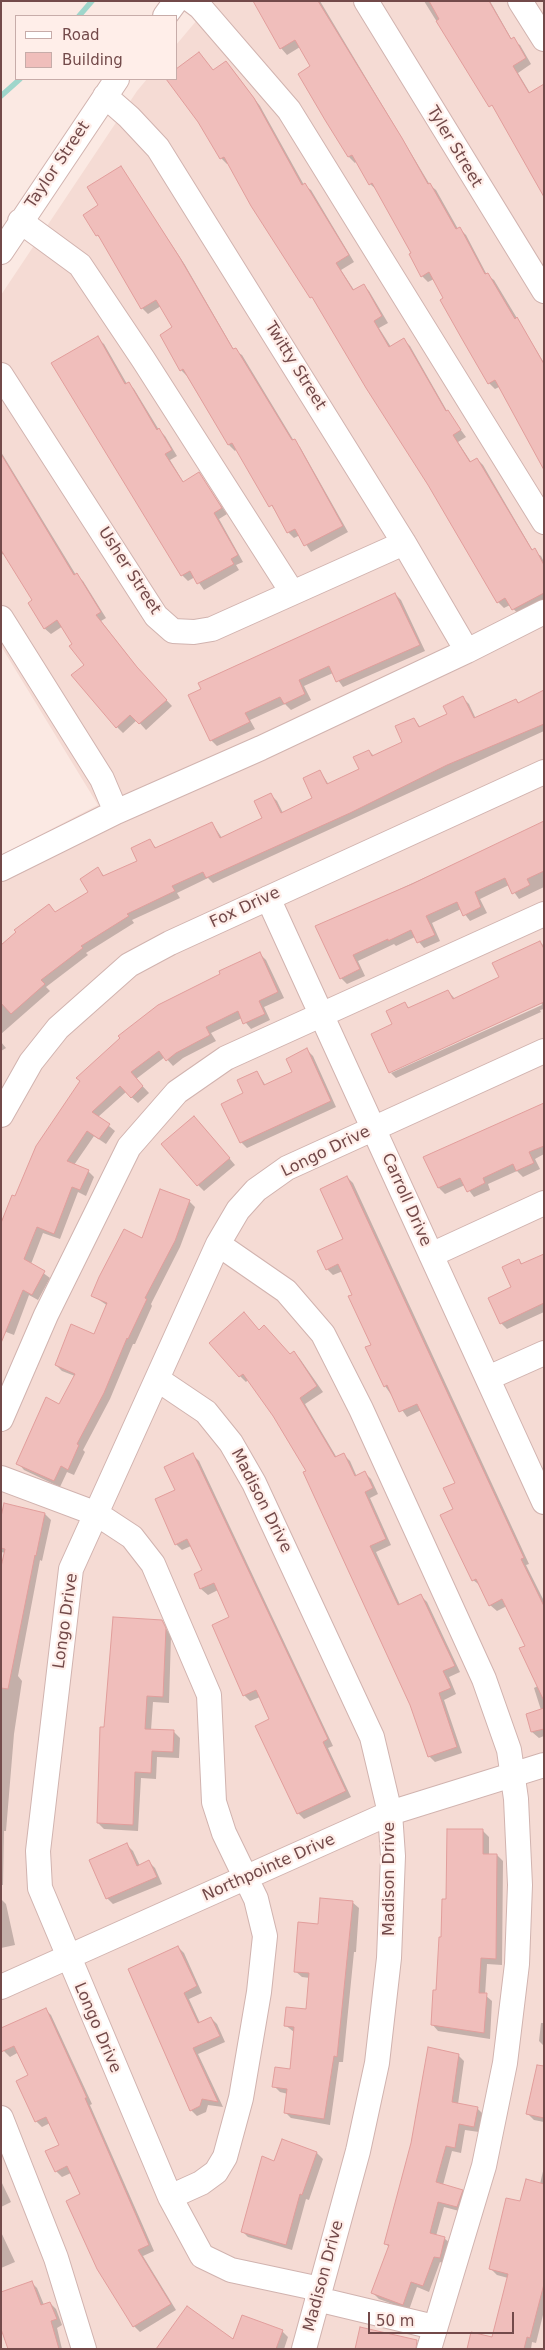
<!DOCTYPE html>
<style>
body{margin:0}
#map{position:relative;width:545px;height:2350px;overflow:hidden;background:#fbe9e3;font-family:"DejaVu Sans",sans-serif}
canvas{display:block}
.frame{position:absolute;inset:0;border:2px solid #734a4a;pointer-events:none}
.legend{position:absolute;left:15px;top:15px;width:162px;height:65px;box-sizing:border-box;background:#ffeee9;border:1px solid #c7aca9;margin:0;padding:6px 9px;list-style:none;font-size:15px;color:#734a4a}
.legend li{display:flex;align-items:center;gap:10px;height:25px}
.legend b{width:25px;border:1px solid #c7aca9}
.scale{position:absolute;left:368px;top:2312px;width:146px;height:22px;box-sizing:border-box;border:2px solid #734a4a;border-top:0;padding-left:6px;font-size:15px;line-height:18px;white-space:nowrap;color:#734a4a;-webkit-text-stroke:4px #ffeee9;paint-order:stroke}
</style>
<div id="map">
<canvas width="545" height="2350"></canvas>
<div class="frame"></div>
<ul class="legend">
<li><b style="height:6px;background:#fff"></b>Road</li>
<li><b style="height:14px;background:#f0bebb"></b>Building</li>
</ul>
<div class="scale">50 m</div>
</div>
<script>
const context = document.querySelector('canvas').getContext('2d');
context.lineJoin = 'round';
function paint(path, color) {
  context.fillStyle = color;
  context.fill(path, 'evenodd');
}
function poly(rows) {
  const path = new Path2D();
  for (const r of rows) {
    path.moveTo(r[0], r[1]);
    for (let i = 2; i < r.length; i += 2) path.lineTo(r[i], r[i + 1]);
  }
  return path;
}
function stroke(path, color, width, dash) {
  context.strokeStyle = color;
  context.lineWidth = width;
  context.lineCap = dash ? 'butt' : 'round';
  context.setLineDash(dash || []);
  context.stroke(path);
}
function drawText(font, color, halo, rows, align = 'center') {
  context.font = font + ' "DejaVu Sans",sans-serif';
  context.lineWidth = 4.5;
  context.setLineDash([]);
  context.textBaseline = 'middle';
  context.strokeStyle = halo;
  context.fillStyle = color;
  for (const [text, x, y, turn = 0] of rows) {
    context.save();
    context.translate(x, y);
    context.rotate((+turn || 0) * Math.PI / 180);
    context.textAlign = isNaN(turn) ? turn : align;
    if (halo) context.strokeText(text, 0, 0);
    context.fillText(text, 0, 0);
    context.restore();
  }
}
const residential = poly([
 [213,1,544,1,544,2349,1,2349,1,855,98,805,1,646,1,295,137,91,147,79,176,79,176,45]
]);
const shadow = poly([
 [254,1,320,1,430,185,436,190,458,229,460,229,466,235,487,275,494,280,544,363,544,466,499,387,495,389,489,383,434,279,428,282,422,276,412,254,377,190,370,184,357,161,355,163,349,157,312,67,300,47,287,55,281,48],
 [424,1,490,1,512,40,520,45,531,64,518,73,530,93,497,112,460,59],
 [199,53,214,71,232,69,260,106,304,185,311,190,354,262,341,270,354,290,363,285,369,291,388,323,379,328,391,347,404,340,410,346,447,411,466,437,458,442,471,462,477,459,483,465,533,551,541,556,544,562,544,602,519,615,510,605,504,608,498,602,429,485,229,163,227,164,221,158,200,121,168,79,176,79],
 [121,168,185,265,234,350,242,355,294,441,300,447,348,532,311,552,300,535,294,538,288,532,237,449,235,451,229,445,187,376,181,370,174,328,161,306,148,314,142,308,103,241,97,235,100,206],
 [97,338,104,344,127,384,128,383,134,389,159,430,165,436,177,456,170,460,184,483,199,474,227,514,219,519,243,562,236,565,239,570,204,590,195,577,188,581,182,575],
 [1,452,76,575,83,581,106,618,101,621,143,675,172,706,146,730,137,720,123,733,117,727,86,665,63,626,51,634,44,628,34,601,5,553,1,555],
 [395,594,401,600,425,651,343,687,333,673,304,686,311,700,291,710,285,704,250,720,255,729,217,746,211,740,190,696],
 [544,692,544,731,213,883,208,878,177,893,180,898,132,920,134,923,86,953,88,955,46,987,50,991,1,1034,1,968,56,913,89,892,98,869,105,877,139,861,150,841,157,849,212,823,222,838,264,819,271,795,277,801,283,813,314,799,320,771,329,785,361,770,369,751,374,756,404,742,414,719,421,728,449,715,463,698,469,704,476,719,516,700,519,703],
 [544,823,544,887,519,899,509,885,480,899,487,913,470,921,461,909,432,923,440,941,424,948,415,937,396,946,394,944,358,961,365,976,347,984,341,978,317,927],
 [540,942,544,946,544,1009,540,1010,541,1012,396,1078,391,1073,542,1005,541,1002,390,1072,393,1025,405,1004,410,1009,448,991,455,999,500,978],
 [260,954,266,960,284,998,264,1007,270,1020,251,1029,242,1018,211,1033,216,1041,183,1058,173,1066,165,1057,136,1079,149,1093,138,1103,126,1092,98,1117,115,1131,106,1144,94,1136,74,1165,88,1171,94,1177,86,1196,78,1192,60,1239,43,1233,31,1264,50,1278,38,1300,29,1295,14,1335,1,1330,16,1198,37,1146],
 [1,1042,6,1048,1,1051],
 [307,1050,313,1056,336,1107,247,1148,241,1142,245,1094,257,1072,266,1086,294,1073],
 [544,1104,544,1154,535,1159,540,1169,523,1177,517,1171,488,1184,490,1190,474,1197,465,1185,445,1194,439,1188,425,1158],
 [200,1123,235,1165,204,1191,198,1185],
 [347,1177,353,1183,529,1564,526,1565,544,1601,544,1736,539,1738,532,1732,527,1715,541,1710,534,1688,538,1686,527,1646,507,1606,497,1611,490,1605,481,1586,473,1580,455,1510,456,1484,421,1410,407,1417,385,1386,354,1295,343,1271,333,1275,327,1269,345,1240],
 [189,1201,195,1207,180,1247,151,1304,152,1306,135,1344,133,1344,110,1399,83,1450,85,1452,74,1475,67,1472,60,1487,24,1470,18,1463,60,1406,75,1376,62,1371,56,1365,94,1335,108,1306,92,1295,142,1240],
 [544,1255,544,1312,507,1329,501,1323,519,1260,523,1265],
 [259,1331,290,1355,294,1353,300,1359,323,1392,305,1404,337,1458,344,1455,350,1461,357,1477,365,1473,371,1479,378,1494,370,1498,391,1545,376,1552,400,1605,421,1596,427,1602,460,1672,449,1677,456,1694,444,1700,462,1753,435,1762,429,1756,411,1705,307,1471,274,1415,248,1380,246,1382,240,1376],
 [193,1455,199,1461,333,1746,328,1748,351,1797,304,1819,298,1813,271,1720,260,1697,250,1701,244,1695,231,1618,218,1590,208,1595,201,1589,195,1574,203,1571,191,1546,182,1550,176,1544,177,1490],
 [45,1514,51,1520,42,1561,40,1560,18,1676,22,1681,14,1734,6,1831,4,1831,3,1885,1,1885,1,1573,6,1553,1,1552,1,1523],
 [161,1621,171,1636,169,1703,153,1702,151,1730,174,1732,180,1738,179,1758,157,1757,156,1779,141,1778,138,1831,104,1829,98,1823,105,1728],
 [483,1831,489,1837,489,1855,497,1855,503,1861,502,1965,487,1964,485,1995,492,2001,490,2039,438,2031,432,2024,442,1938],
 [127,1845,133,1851,140,1866,149,1862,155,1868,162,1884,113,1904,107,1898],
 [1,1899,6,1904,15,1945,1,1948],
 [352,1902,359,1908,356,1952,354,1952,343,2062,339,2062,330,2125,291,2118,285,2112,288,2094,280,2092,274,2086,291,2070,294,2032,285,2025,308,2010,310,1978,302,1977,295,1971,319,1925],
 [178,1947,184,1953,202,1993,189,1999,200,2023,211,2018,217,2024,225,2042,198,2054,223,2107,208,2105,206,2112,197,2116,191,2110],
 [45,2009,51,2015,92,2104,90,2105,154,2251,143,2256,176,2310,140,2332,134,2326,71,2173,62,2177,56,2171,61,2146,50,2123,42,2127,36,2121,30,2076,19,2052,10,2057,3,2050],
 [541,2023,544,2023,544,2046,539,2041],
 [458,2055,464,2061,458,2104,477,2108,483,2114,479,2132,465,2130,461,2153,452,2151,443,2185,462,2191,468,2197,463,2212,444,2207,436,2236,444,2238,451,2244,446,2264,440,2262,429,2292,417,2287,409,2310,379,2299,373,2293,389,2247,385,2243],
 [544,2075,544,2122,534,2120,528,2114],
 [317,2153,323,2159,309,2200,306,2199,292,2250,248,2237,242,2231,275,2162],
 [544,2167,544,2311,536,2343,532,2342,531,2349,468,2349,492,2339,508,2278,497,2275,491,2269,521,2203,540,2184],
 [1,2181,11,2202,1,2207],
 [1,2232,15,2262,1,2268],
 [31,2282,37,2288,44,2305,50,2303,56,2309,62,2325,57,2328,62,2349,15,2349],
 [282,2331,288,2337,284,2349,158,2349,234,2341]
]);
const stream = poly([
 [79,16,92,1],
 [1,96,20,79]
]);
const building = poly([
 [253,1,318,1,402,138,428,184,430,183,456,229,460,227,485,274,488,273,515,319,517,317,544,364,544,470,495,380,488,384,462,339,440,300,443,298,429,272,421,277,409,254,411,253,372,183,369,185,352,155,348,157,325,120,298,74,310,66,295,40,280,49,253,1],
 [429,1,489,1,511,39,514,37,526,58,513,66,529,93,544,84,544,197,492,105,489,107,436,21,439,19,429,1],
 [199,52,213,70,226,61,254,98,302,185,305,183,349,255,336,263,353,290,364,284,382,316,374,321,389,347,404,338,446,411,448,410,461,430,453,435,470,462,477,458,532,550,535,548,544,565,544,593,512,610,505,598,497,603,428,485,366,388,312,297,310,298,251,206,224,157,220,159,198,122,166,79,176,79,176,69,199,52],
 [121,166,180,258,233,349,236,348,292,440,295,439,343,526,304,546,295,529,287,533,272,505,269,507,232,443,228,445,183,369,180,371,160,335,172,327,156,300,141,309,98,235,96,236,83,215,98,205,87,187,121,166],
 [98,336,125,384,129,382,157,430,159,428,172,450,165,454,183,482,199,472,222,508,214,513,238,555,231,559,234,564,197,584,190,571,181,576,51,363,98,336],
 [1,454,74,575,77,573,101,612,96,615,137,667,167,700,139,724,130,715,116,728,71,675,84,665,69,646,72,644,57,620,44,629,28,603,32,600,1,550,1,454],
 [395,593,420,645,336,682,329,666,299,680,305,694,284,704,280,697,245,713,250,722,210,741,188,695,201,689,198,683,395,593],
 [544,690,544,724,447,765,350,813,206,878,203,872,172,886,175,891,127,914,129,916,81,946,83,948,41,980,45,984,11,1014,1,1003,1,945,16,932,14,930,49,904,55,912,88,892,80,879,98,867,103,876,137,861,131,848,150,839,155,848,212,822,220,838,262,818,254,801,271,793,281,813,312,798,303,778,320,770,327,784,359,769,353,757,369,750,372,756,402,742,395,726,414,718,419,727,447,714,443,706,463,696,474,718,516,699,518,703,544,690],
 [544,821,544,871,527,879,530,885,512,894,505,878,475,892,481,907,463,916,457,902,426,916,435,935,417,943,411,930,388,941,388,939,353,955,360,969,340,979,315,926,412,884,544,821],
 [540,941,544,949,544,1002,389,1073,371,1034,392,1024,386,1011,405,1002,408,1008,448,990,453,999,499,977,492,963,540,941],
 [260,952,278,992,259,1001,265,1014,243,1024,238,1011,206,1027,210,1035,176,1053,166,1061,159,1051,131,1072,143,1086,131,1098,120,1086,92,1112,110,1124,99,1139,87,1131,67,1161,89,1170,80,1190,72,1187,54,1234,37,1227,24,1259,45,1271,32,1295,23,1290,1,1343,1,1223,12,1195,15,1196,36,1146,80,1081,76,1078,120,1038,118,1036,158,1005,220,974,219,971,260,952],
 [307,1048,331,1101,240,1143,221,1104,243,1093,237,1080,257,1071,264,1085,292,1072,286,1059,307,1048],
 [544,1103,544,1146,529,1152,534,1163,516,1171,513,1164,483,1178,485,1183,467,1192,460,1178,438,1188,423,1157,544,1103],
 [194,1116,230,1158,197,1186,161,1144,194,1116],
 [347,1176,524,1558,521,1559,544,1606,544,1701,519,1648,525,1646,502,1599,489,1606,476,1579,472,1581,440,1515,453,1509,443,1488,455,1483,417,1404,399,1412,387,1385,384,1387,365,1347,371,1345,348,1296,352,1295,338,1264,326,1270,317,1251,343,1239,320,1189,347,1176],
 [160,1189,190,1200,175,1241,145,1298,147,1299,128,1339,127,1338,104,1393,77,1444,79,1445,68,1470,61,1466,54,1481,16,1464,46,1397,59,1404,75,1374,55,1365,71,1324,94,1334,107,1303,91,1296,99,1277,124,1229,142,1238,160,1189],
 [544,1254,544,1303,500,1324,488,1298,511,1287,502,1267,519,1259,521,1264,544,1254],
 [244,1312,259,1330,264,1325,290,1354,294,1351,317,1386,300,1398,335,1457,344,1453,355,1476,365,1471,373,1488,365,1492,386,1539,370,1546,398,1605,421,1594,455,1666,443,1671,451,1688,439,1693,457,1747,428,1757,410,1705,303,1472,306,1471,273,1416,243,1374,239,1377,209,1343,244,1312],
 [193,1453,328,1739,323,1742,346,1791,297,1814,255,1726,269,1719,256,1690,243,1696,212,1625,229,1617,214,1583,200,1589,194,1574,202,1570,187,1539,175,1545,155,1499,175,1490,164,1467,193,1453],
 [4,1503,45,1513,36,1556,35,1555,8,1689,1,1688,1,1567,5,1549,1,1548,1,1517,4,1503],
 [113,1617,162,1620,166,1628,163,1697,147,1696,145,1729,174,1730,173,1752,152,1751,151,1773,135,1772,133,1825,97,1823,100,1727,104,1727,113,1617],
 [544,1708,544,1729,531,1732,526,1714,544,1708],
 [447,1829,483,1829,483,1854,497,1854,496,1959,481,1958,479,1993,487,1993,484,2033,431,2025,433,1990,436,1990,439,1937,441,1937,442,1899,446,1899,447,1829],
 [127,1843,137,1866,149,1860,157,1877,106,1899,89,1860,127,1843],
 [320,1898,353,1901,337,2057,334,2056,324,2119,284,2113,287,2089,272,2087,275,2067,290,2069,294,2027,284,2026,286,2007,306,2009,309,1973,294,1972,298,1922,318,1924,320,1898],
 [178,1946,197,1986,184,1993,198,2023,211,2017,220,2036,193,2048,218,2102,202,2099,200,2106,190,2111,128,1969,178,1946],
 [46,2008,87,2098,85,2098,149,2245,138,2250,171,2304,133,2327,97,2269,66,2201,80,2194,67,2166,55,2172,45,2151,59,2145,46,2117,35,2122,16,2081,28,2075,14,2046,1,2052,1,2028,46,2008],
 [428,2047,459,2054,452,2102,478,2107,474,2127,459,2124,455,2148,446,2146,436,2182,463,2190,457,2207,438,2202,430,2233,445,2237,440,2258,434,2257,423,2286,411,2282,403,2305,371,2293,389,2245,384,2244,411,2143,428,2047],
 [537,2065,544,2066,544,2118,526,2114,537,2065],
 [282,2139,317,2152,302,2195,300,2194,286,2245,241,2232,262,2156,274,2161,282,2139],
 [526,2179,544,2184,544,2284,530,2338,527,2337,524,2349,467,2349,471,2332,492,2337,508,2274,489,2269,506,2198,520,2201,526,2179],
 [32,2281,41,2305,50,2302,57,2319,51,2321,59,2349,8,2349,1,2329,1,2292,32,2281],
 [187,2306,233,2339,242,2315,283,2330,276,2349,156,2349,187,2306],
 [360,2327,417,2340,416,2349,355,2349,360,2327]
]);
const minor = poly([
 [192,1,200,7,289,110,544,522],
 [366,1,544,291],
 [520,1,544,39],
 [165,16,176,1],
 [105,96,129,117,158,148,404,543,467,651],
 [20,221,80,265,143,359,292,592],
 [1,252,117,79],
 [1,375,156,616,173,631,194,632,212,629,404,543],
 [1,618,102,779,116,812,1,869],
 [116,812,261,748,467,651,544,612],
 [268,898,544,1502],
 [1,1115,31,1062,58,1028,129,965,170,943,544,772],
 [218,1244,286,1291,323,1334,361,1409,484,1679,509,1750,516,1799,520,1885,517,1964,505,2063,484,2166,429,2349],
 [431,1255,544,1203],
 [488,1378,544,1353],
 [157,1379,206,1412,231,1443,254,1483,372,1737,390,1813,393,1856,389,1958,377,2063,358,2151,304,2349],
 [1,1419,46,1315,129,1147,177,1092,226,1058,544,914],
 [1,1478,97,1514,132,1537,153,1564,209,1695,214,1802,224,1833,256,1899,265,1936,259,1992,241,2098,225,2157,216,2172,201,2183,170,2197],
 [1,1987,390,1813,544,1765],
 [1,2118,56,2258,84,2349],
 [320,2289,231,2270,202,2256,170,2197,40,1888,38,1851,71,1569,218,1244,238,1210,256,1190,287,1168,544,1051],
 [317,2299,434,2327]
]);
const streetNames = [
 ["Tyler Street",454,147,59],
 ["Taylor Street",58,165,-56],
 ["Twitty Street",295,366,58],
 ["Usher Street",129,571,57],
 ["Fox Drive",245,908,-25],
 ["Longo Drive",326,1152,-26],
 ["Carroll Drive",406,1200,66],
 ["Madison Drive",261,1501,63],
 ["Longo Drive",66,1621,-82],
 ["Northpointe Drive",269,1868,-24],
 ["Madison Drive",390,1879,-90],
 ["Longo Drive",97,2028,67],
 ["Madison Drive",324,2276,-75]
];
paint(residential, '#f5dbd4');
paint(shadow, '#0003');
stroke(stream, '#9fd6cb', 5.5);
paint(building, '#f0bebb');
stroke(building, '#e29e9c', 1);
stroke(minor, '#d1b3af', 26);
stroke(minor, '#fff', 24);
drawText('16px', '#734a4a', '#ffeee9', streetNames);
</script>
